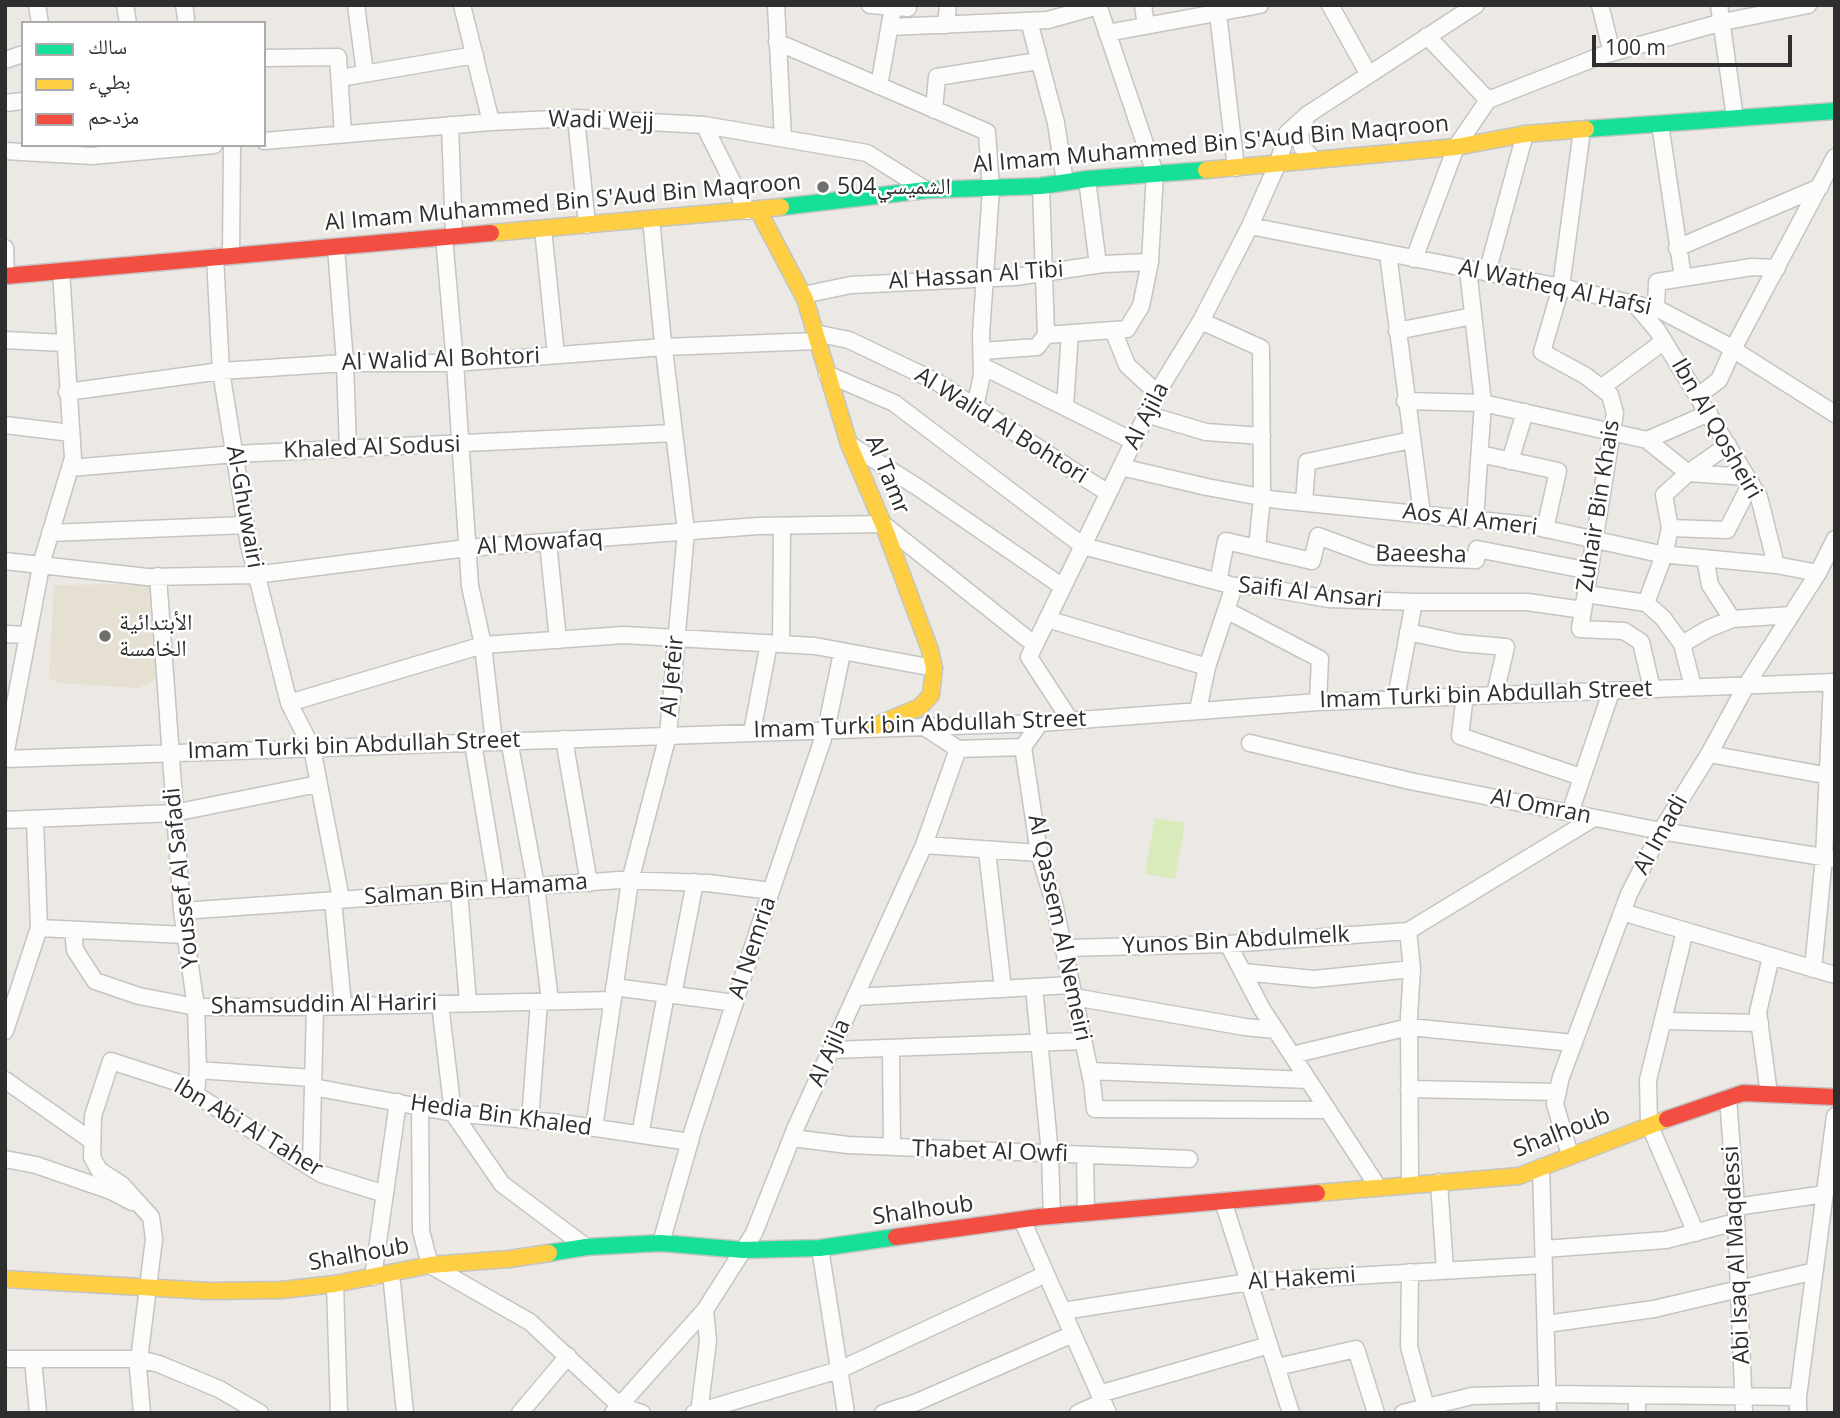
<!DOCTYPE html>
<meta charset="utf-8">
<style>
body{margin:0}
#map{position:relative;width:1840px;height:1418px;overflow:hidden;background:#ece8e4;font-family:"Open Sans","Noto Naskh Arabic",sans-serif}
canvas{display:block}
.frame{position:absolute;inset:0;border:7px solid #2e2e2e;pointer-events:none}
.legend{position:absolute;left:21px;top:21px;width:245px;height:126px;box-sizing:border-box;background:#fff;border:2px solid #ababab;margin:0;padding:9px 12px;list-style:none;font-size:21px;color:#2e2e2e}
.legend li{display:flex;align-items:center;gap:14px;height:35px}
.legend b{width:35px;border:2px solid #ababab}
.scale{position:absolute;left:1592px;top:35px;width:200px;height:32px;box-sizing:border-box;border:4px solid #2e2e2e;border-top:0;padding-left:9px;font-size:21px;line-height:24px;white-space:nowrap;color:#2e2e2e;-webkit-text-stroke:5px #fff;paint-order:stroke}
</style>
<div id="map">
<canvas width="1840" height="1418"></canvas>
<div class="frame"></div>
<ul class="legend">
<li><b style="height:9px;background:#16e098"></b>سالك</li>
<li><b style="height:9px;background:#ffcf43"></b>بطيء</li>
<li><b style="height:9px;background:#f24e42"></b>مزدحم</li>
</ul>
<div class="scale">100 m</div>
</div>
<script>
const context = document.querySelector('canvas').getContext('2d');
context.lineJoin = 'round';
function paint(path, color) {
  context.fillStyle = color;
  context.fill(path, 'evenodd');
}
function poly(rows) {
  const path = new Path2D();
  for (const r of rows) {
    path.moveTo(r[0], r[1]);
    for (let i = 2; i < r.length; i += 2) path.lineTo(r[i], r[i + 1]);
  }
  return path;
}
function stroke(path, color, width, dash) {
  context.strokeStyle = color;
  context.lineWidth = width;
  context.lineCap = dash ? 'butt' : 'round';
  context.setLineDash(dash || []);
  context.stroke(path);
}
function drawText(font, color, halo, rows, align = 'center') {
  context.font = font + ' "Open Sans","Noto Naskh Arabic",sans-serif';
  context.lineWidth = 5;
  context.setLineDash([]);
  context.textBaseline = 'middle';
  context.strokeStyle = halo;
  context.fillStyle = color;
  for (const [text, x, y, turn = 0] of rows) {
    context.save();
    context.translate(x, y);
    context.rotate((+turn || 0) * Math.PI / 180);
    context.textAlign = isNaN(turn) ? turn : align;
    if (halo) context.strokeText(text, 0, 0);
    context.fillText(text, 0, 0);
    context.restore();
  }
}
const education = poly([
 [147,584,156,595,160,678,139,688,58,683,49,678,54,585]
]);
const pitch = poly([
 [1155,818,1185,823,1175,879,1145,874]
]);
const street = poly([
 [37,5,40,23],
 [125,5,128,23],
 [184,5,186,18],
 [356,5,365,73],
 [462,5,491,122],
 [776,5,783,138],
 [870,5,908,8],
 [1143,5,1146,26],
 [1217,5,1236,168],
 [1330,5,1369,75],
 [1600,5,1612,53],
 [1719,5,1735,118],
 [1029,21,1056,123,1065,182],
 [946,25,948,5],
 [890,27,1048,20,1098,6],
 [1107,33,1260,5],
 [1427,36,1488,100],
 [777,42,987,132,991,189,981,334,982,375,975,407],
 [264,58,338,57,343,134],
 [5,60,23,54],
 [340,78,475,55],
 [879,86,893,7],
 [5,103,23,101],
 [934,110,937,77,1038,61],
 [576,118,587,225],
 [1306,118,1300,133,1302,147,1314,160],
 [1660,124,1683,278],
 [450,125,454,236],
 [704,125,747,211],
 [1582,130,1561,287,1542,352,1586,376,1610,395,1615,413,1580,629,1624,631,1641,642,1652,689],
 [264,141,491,122,576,118,704,125,867,153,926,190],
 [5,151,92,156,214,145],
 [1087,179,1098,265],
 [1041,186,1046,335],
 [1250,226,1561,287,1660,310,1723,343,1835,414],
 [543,229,556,355],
 [444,237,455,363,470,586,483,645,494,742],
 [336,247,345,363,348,449],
 [5,248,6,276],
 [1677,248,1820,187],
 [1388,254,1422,514],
 [231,256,232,145],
 [215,257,221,371,249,545,289,703,312,748,341,899],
 [1414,259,1456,147,1488,100,1600,56,1723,22,1808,5],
 [1468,269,1483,403,1475,520],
 [1487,273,1525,134],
 [803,295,851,285,1015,277,1103,264,1150,262],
 [1635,304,1657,330,1759,497,1776,565],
 [1656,309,1657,282,1752,267,1777,268],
 [1201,321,1261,348,1262,497,1257,548],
 [1113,330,1127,365,1157,393],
 [1397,331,1473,316],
 [815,333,849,340,937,382,1108,493],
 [5,340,64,343],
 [982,351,1037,347,1046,335,1127,329,1141,306,1150,262,1155,173,1098,5],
 [982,366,1133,441],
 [827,374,894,403,1083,546,1234,586,1255,586,1329,599,1414,602,1527,602,1583,610],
 [1601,388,1664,341],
 [67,392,221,371,345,363,455,363,664,347,817,341],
 [1698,396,1719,380,1733,349,1835,157],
 [1405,401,1483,403,1647,440,1709,413],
 [1065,407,1070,333],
 [1146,414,1206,432,1262,436],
 [5,425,71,433],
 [1647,440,1688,473,1747,477],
 [849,444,919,488,1063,587],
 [1480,454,1558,471,1545,529],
 [1510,461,1525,412],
 [1121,467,1207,487,1277,500,1528,525,1660,554,1776,565,1818,573],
 [70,468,235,454,674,433],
 [1304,502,1307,462,1411,440],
 [1670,528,1727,530,1751,483],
 [50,533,246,525],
 [548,542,558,640],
 [1705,558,1710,585,1732,619],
 [5,561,147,577,255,575,467,548,758,526,883,524,1035,645],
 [158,576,182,911,196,1007,198,1070,196,1095],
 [1218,582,1226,541,1312,561,1318,536,1372,556,1476,560,1477,549,1590,571],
 [1586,594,1646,603],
 [1226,610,1320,659,1318,702],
 [1047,619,1207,667],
 [1408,632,1460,643,1506,647,1495,694],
 [5,634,28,635],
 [781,644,782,526],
 [1682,644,1708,629,1732,619,1791,615],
 [1693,687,1682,644,1663,618,1646,603,1664,555,1670,528,1664,495,1688,473,1728,445],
 [1465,695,1460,736,1581,777],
 [1396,698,1414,602],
 [289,703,483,645,624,635,815,646,934,668],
 [1198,710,1207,667,1234,586],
 [1070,720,1029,657,1157,393,1201,321,1250,226,1278,163,1287,133,1307,115,1476,5],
 [923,726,958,749],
 [752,732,769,643],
 [564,739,589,883],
 [509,740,536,886,550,1001],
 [473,743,497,889],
 [1250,743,1410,781,1661,831,1835,859],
 [1023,747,1039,853,1054,903,1092,1082,1095,1109,1328,1110],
 [1709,754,1835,777],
 [5,756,42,561,73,458,61,271],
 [5,759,1040,723,1318,702,1835,682],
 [1570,813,1611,692],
 [5,820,174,813,318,784],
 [924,845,1039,853],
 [987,851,1003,989],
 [459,891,468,1003],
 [333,900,343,1005],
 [182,911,620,880,708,883,771,891],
 [1622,912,1835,975],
 [39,928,185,935],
 [73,930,75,950,95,981,139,996,196,1007,315,1007,612,1000],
 [1408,931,1412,969,1409,1016,1410,1184],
 [1685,931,1648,1080,1649,1124,1696,1233],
 [1228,944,1262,1009,1378,1187],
 [1064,948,1228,944,1408,931,1594,818],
 [1813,969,1824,857,1832,682],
 [1243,972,1314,979,1412,969],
 [614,987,735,1003],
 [1034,987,1050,1154,1052,1216],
 [673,995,695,882],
 [855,997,1071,985],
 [1074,997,1245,1027,1275,1030],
 [440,1004,453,1113,502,1184,586,1247],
 [1663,1021,1760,1023],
 [5,1031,39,928,35,820],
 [891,1049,892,1147],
 [831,1050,1083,1041],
 [1292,1055,1409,1027,1574,1043],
 [198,1070,313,1078],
 [1090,1071,1308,1080],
 [5,1080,92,1141],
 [313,1087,453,1113,562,1123,690,1142],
 [1409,1089,1558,1092],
 [1769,1094,1758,1012,1771,957],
 [1728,1098,1735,1192,1744,1413],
 [420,1106,421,1231,430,1265,530,1322,620,1406,642,1413],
 [530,1120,539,1002],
 [594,1128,630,881,668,735,686,531,662,333,651,219],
 [640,1135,666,994],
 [792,1138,848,1145,1189,1159],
 [1570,1155,1555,1104,1561,1077,1629,894,1661,831,1709,754,1747,684,1818,573,1835,539],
 [1085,1156,1086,1213],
 [5,1159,36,1165,111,1191,132,1202],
 [311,1167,315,1007],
 [1541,1167,1548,1413],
 [1439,1182,1445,1270],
 [1223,1201,1291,1413],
 [1736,1207,1825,1194],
 [1022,1220,1108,1413],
 [661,1243,694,1127,771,891,826,730,842,653],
 [820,1248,846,1413],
 [1544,1249,1666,1240,1736,1222],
 [1410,1272,1409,1347,1426,1407],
 [391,1273,405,1413],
 [373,1277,398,1102],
 [335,1284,339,1413],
 [1063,1311,1249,1282,1544,1265],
 [1546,1324,1654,1309,1815,1271],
 [5,1359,139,1359,159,1364,219,1389,260,1413],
 [33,1359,38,1413],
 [1277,1367,1356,1349,1376,1413],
 [1099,1394,1269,1345],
 [1637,1395,1637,1413],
 [142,1413,138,1368,154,1239,151,1217,122,1185,99,1170,92,1157,93,1116,111,1061,176,1082,321,1174,385,1194],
 [520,1413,568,1356],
 [613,1413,705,1310,754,1233,796,1127,924,845,958,749,1023,747,1040,723],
 [694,1413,839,1370,1046,1274],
 [699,1413,708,1341,705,1310],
 [883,1413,917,1402,1073,1334],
 [1078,1413,1103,1402],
 [1403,1413,1472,1396,1548,1394,1798,1397],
 [1798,1413,1798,1397,1835,1116]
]);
const fast = poly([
 [1586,129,1835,111],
 [781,207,926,190,1041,186,1087,179,1206,170],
 [549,1253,586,1247,661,1243,743,1250,820,1248,896,1237]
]);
const slow = poly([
 [1206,170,1456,147,1525,134,1586,129],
 [758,210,805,299,849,444,883,524,930,650,934,668,931,695,920,707,870,728],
 [491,233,781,207],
 [1317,1193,1519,1176,1667,1119],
 [5,1279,208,1291,281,1290,335,1284,430,1265,509,1259,549,1253]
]);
const jam = poly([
 [5,276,491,233],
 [1667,1119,1743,1093,1835,1097],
 [896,1237,1039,1217,1317,1193]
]);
const markers = [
 [823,187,7,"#706f6e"],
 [105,636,7,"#706f6e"]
];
const streetNames = [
 ["Wadi Wejj",601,121,1],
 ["Al Imam Muhammed Bin S'Aud Bin Maqroon",1211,145,-5],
 ["Al Imam Muhammed Bin S'Aud Bin Maqroon",563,203,-5],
 ["Al Hassan Al Tibi",976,276,-4],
 ["Al Watheq Al Hafsi",1555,288,12],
 ["Al Walid Al Bohtori",441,360,-2],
 ["Al Ajila",1147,416,-63],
 ["Al Walid Al Bohtori",1001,426,32],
 ["Ibn Al Qosheiri",1716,429,60],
 ["Khaled Al Sodusi",372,448,-2],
 ["Al Tamr",887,475,68],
 ["Zuhair Bin Khais",1599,506,-81],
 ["Al-Ghuwairi",244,507,80],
 ["Aos Al Ameri",1470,520,7],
 ["Al Mowafaq",540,543,-4],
 ["Baeesha",1421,555,1],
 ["Saifi Al Ansari",1310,593,6],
 ["Al Jefeir",673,676,-85],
 ["Imam Turki bin Abdullah Street",1486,695,-2],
 ["Imam Turki bin Abdullah Street",920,725,-2],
 ["Imam Turki bin Abdullah Street",354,746,-2],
 ["Al Omran",1541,807,11],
 ["Al Imadi",1661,835,-61],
 ["Youssef Al Safadi",182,878,-96],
 ["Salman Bin Hamama",476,890,-4],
 ["Al Qassem Al Nemeiri",1059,928,78],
 ["Yunos Bin Abdulmelk",1236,941,-3],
 ["Al Nemria",753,948,-72],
 ["Shamsuddin Al Hariri",324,1005,-1],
 ["Al Ajila",830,1053,-66],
 ["Hedia Bin Khaled",501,1116,8],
 ["Ibn Abi Al Taher",248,1128,31],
 ["Shalhoub",1562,1133,-21],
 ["Thabet Al Owfi",990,1152,2],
 ["Shalhoub",923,1211,-8],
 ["Shalhoub",359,1255,-10],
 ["Abi Isaq Al Maqdessi",1737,1255,-93],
 ["Al Hakemi",1302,1279,-4]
];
const poiNames = [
 ["الشميسي504",837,187],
 ["الأبتدائية",119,623],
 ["الخامسة",119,649]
];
paint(education, '#e6e0d3');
paint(pitch, '#d9eabb');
stroke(street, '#c5c4c5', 19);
stroke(fast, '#c5c4c5', 19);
stroke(slow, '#c5c4c5', 19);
stroke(jam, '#c5c4c5', 19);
stroke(street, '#fcfcfb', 16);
stroke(fast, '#16e098', 16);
stroke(slow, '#ffcf43', 16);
stroke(jam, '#f24e42', 16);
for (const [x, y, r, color] of markers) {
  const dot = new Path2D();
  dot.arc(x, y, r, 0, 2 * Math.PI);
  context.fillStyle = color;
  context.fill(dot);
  stroke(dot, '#fff', 2.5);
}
drawText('23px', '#2e2e2e', '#fff', streetNames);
drawText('23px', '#2e2e2e', '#fff', poiNames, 'left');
</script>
